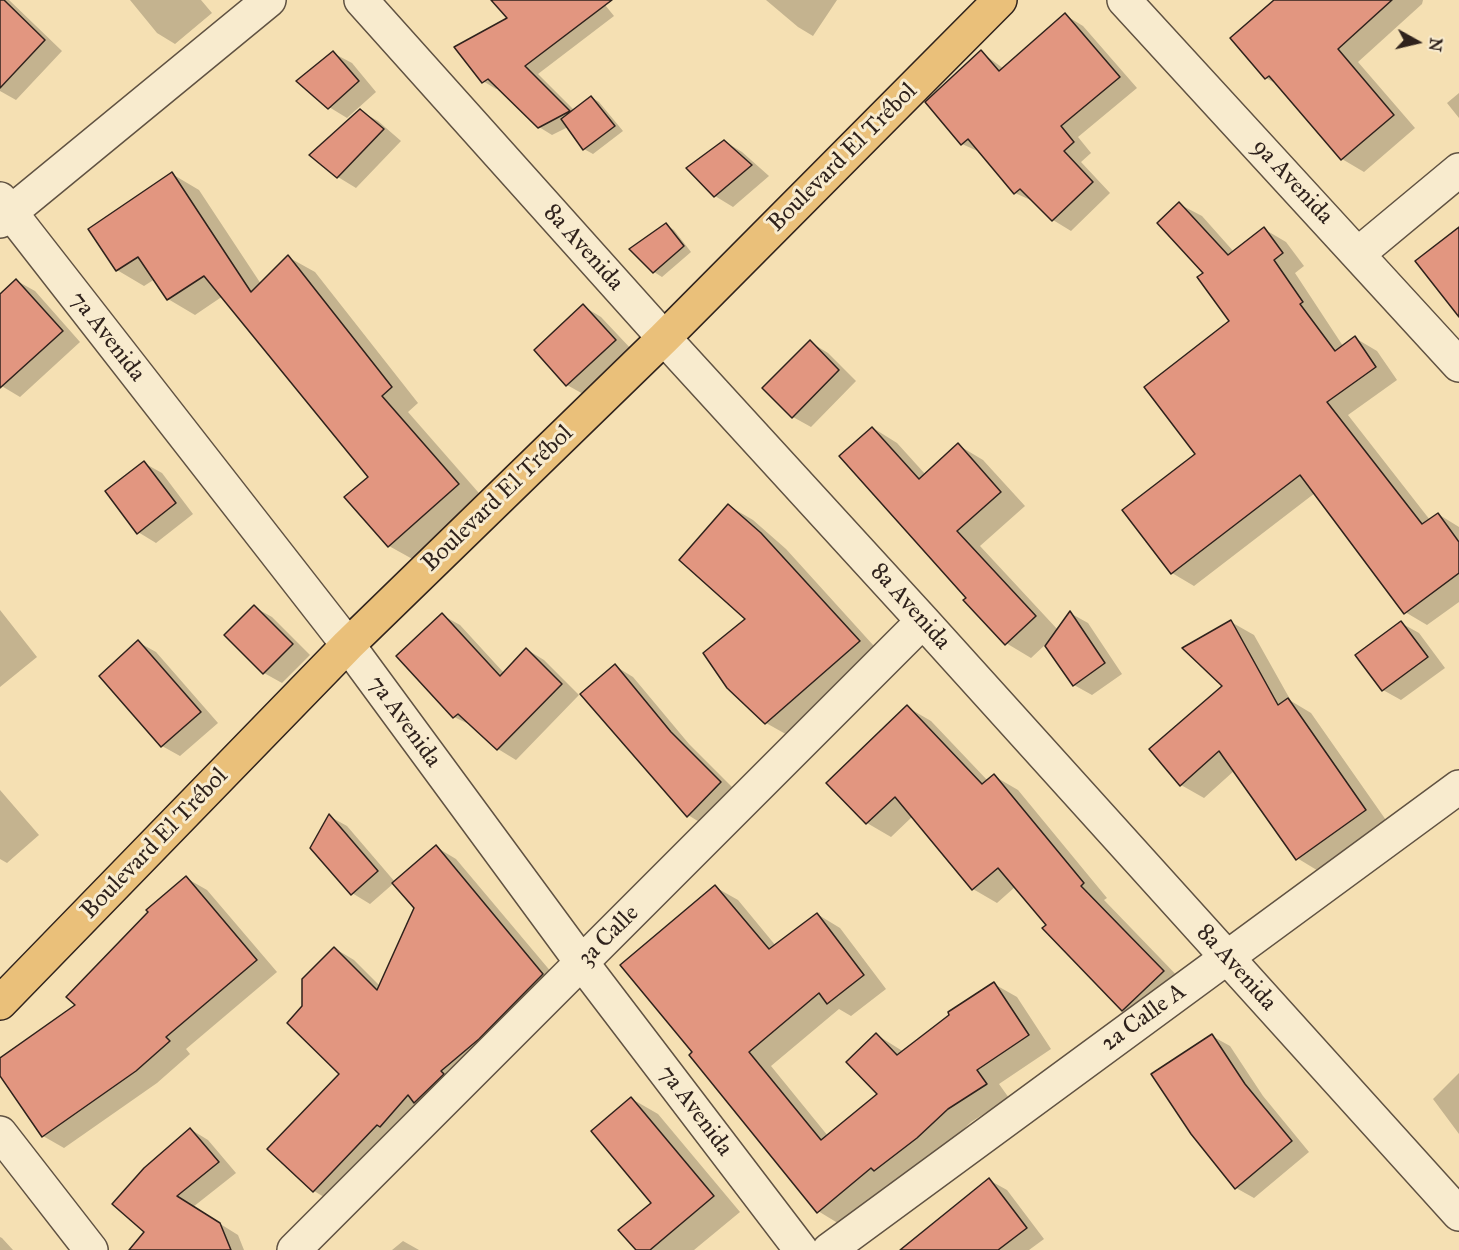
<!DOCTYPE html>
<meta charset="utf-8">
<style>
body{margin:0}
#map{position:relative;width:1459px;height:1250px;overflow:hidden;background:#f5e0b3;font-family:"IM FELL Great Primer",serif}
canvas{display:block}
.north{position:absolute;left:1387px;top:12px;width:60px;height:60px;-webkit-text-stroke:4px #f8ebce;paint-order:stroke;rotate:98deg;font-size:16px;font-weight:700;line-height:24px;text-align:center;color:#2f221c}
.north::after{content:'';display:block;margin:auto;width:21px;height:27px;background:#2f221c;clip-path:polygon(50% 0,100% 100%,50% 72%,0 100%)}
</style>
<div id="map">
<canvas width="1459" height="1250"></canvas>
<div class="north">N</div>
</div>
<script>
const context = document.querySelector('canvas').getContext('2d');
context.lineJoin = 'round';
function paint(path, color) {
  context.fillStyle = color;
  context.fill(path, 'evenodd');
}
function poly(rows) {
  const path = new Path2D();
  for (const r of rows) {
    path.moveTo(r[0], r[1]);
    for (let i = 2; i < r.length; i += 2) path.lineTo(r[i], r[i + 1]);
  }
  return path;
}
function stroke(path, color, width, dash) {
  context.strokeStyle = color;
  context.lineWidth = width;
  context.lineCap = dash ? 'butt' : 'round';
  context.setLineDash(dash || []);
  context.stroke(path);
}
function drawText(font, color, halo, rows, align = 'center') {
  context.font = font + ' "IM FELL Great Primer",serif';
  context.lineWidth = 6;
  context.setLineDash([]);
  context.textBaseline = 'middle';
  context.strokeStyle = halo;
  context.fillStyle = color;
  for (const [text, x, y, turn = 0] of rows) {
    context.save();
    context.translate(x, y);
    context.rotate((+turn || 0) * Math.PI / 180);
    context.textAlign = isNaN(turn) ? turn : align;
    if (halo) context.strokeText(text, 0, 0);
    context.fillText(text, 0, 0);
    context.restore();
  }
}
const shadow = poly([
 [0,0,9,0,62,51,16,100,0,91],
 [130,0,201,0,212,13,175,44,157,33],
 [515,0,601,0,614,16,538,74,574,110,591,97,599,102,623,131,593,154,584,149,568,127,552,135,539,127,499,87,496,89,483,81],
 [766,0,837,0,813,36,798,27],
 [1277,0,1423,0,1422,4,1358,62,1415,128,1364,172,1342,159,1280,86,1266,78],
 [1065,15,1083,26,1137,88,1078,137,1091,153,1081,162,1110,193,1071,231,1053,220,1035,202,1015,193,982,153,962,144,927,102,981,52,1004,69],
 [333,53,352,63,376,92,347,118,329,107],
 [1459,93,1459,118,1447,103],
 [360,111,378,121,401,141,356,188,338,177,311,155],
 [724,141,742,152,769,176,733,207,715,196],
 [172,174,199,190,261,284,288,257,315,272,418,403,408,412,485,500,416,561,389,546,370,477,223,296,195,315,168,299,155,279,144,286,117,270,90,229],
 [1179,204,1202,216,1234,252,1264,229,1286,242,1304,266,1295,273,1343,346,1355,338,1377,351,1397,380,1348,415,1430,520,1438,514,1459,527,1459,602,1427,625,1405,612,1315,493,1194,586,1172,573,1197,454,1231,322,1205,273],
 [666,225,674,230,691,252,662,277,654,272],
 [17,281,35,291,80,342,20,397,0,385,0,296],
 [583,306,601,317,633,351,585,395,567,385,536,351],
 [810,342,828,353,856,381,811,427,793,417],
 [873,428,897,443,926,475,958,445,983,460,1025,506,980,546,1058,630,1070,613,1088,623,1122,674,1092,695,1074,685,1046,644,1031,658,1006,643,968,598],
 [144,463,162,473,193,514,156,543,138,532],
 [729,506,753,520,786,549,883,656,791,737,766,723],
 [254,607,272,617,310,655,282,683,264,673],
 [0,610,37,657,0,687],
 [442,615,460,625,504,673,526,649,544,660,579,695,516,760,498,749,473,726,454,717],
 [1231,622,1254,635,1291,701,1311,713,1388,823,1320,872,1297,858,1235,770,1204,798,1181,785,1224,686],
 [1401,623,1419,633,1445,668,1401,700,1383,690],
 [138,642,156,652,218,723,180,756,162,746],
 [615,666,633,677,689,744,738,793,706,826,688,815],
 [907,707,931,721,988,781,994,776,1018,790,1107,898,1104,900,1187,986,1147,1024,1123,1010,1045,928,1048,925,1015,887,997,903,973,889,913,816,891,837,867,823,828,783],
 [0,790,39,835,7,863,0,859],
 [329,816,347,826,395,882,436,847,456,859,563,986,334,1203,314,1191,341,1074,304,1006,334,948,354,960,380,986,415,908,394,883,370,904,352,893],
 [186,878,207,890,277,972,186,1049,190,1054,157,1083,64,1148,43,1136,0,1074,0,1060,77,1005],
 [715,887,738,900,776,946,817,914,840,928,886,989,851,1016,839,1009,771,1066,828,1136,879,1094,877,1035,904,1052,994,984,1017,997,1051,1049,999,1084,1009,1098,971,1122,941,1151,898,1183,894,1181,841,1225,818,1211,695,1052],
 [1212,1036,1230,1046,1263,1096,1309,1152,1254,1198,1236,1188],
 [1459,1073,1459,1134,1433,1099],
 [632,1099,658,1114,740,1212,694,1250,638,1250,653,1203],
 [190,1129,208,1140,236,1173,193,1207,238,1235,244,1250,150,1250,146,1232],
 [989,1180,1007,1190,1044,1239,1029,1250,903,1250],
 [0,1237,2,1238,13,1250,0,1250],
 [403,1241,419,1250,392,1250]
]);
const building = poly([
 [0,0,4,0,45,40,0,88,0,0],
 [491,0,612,0,525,66,570,111,538,128,488,79,482,83,454,47,507,18,491,0],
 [1274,0,1392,0,1338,49,1394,115,1341,160,1269,76,1265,79,1230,38,1274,0],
 [1065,13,1120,77,1061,126,1074,142,1064,151,1093,182,1052,221,1020,189,1014,194,968,139,961,145,925,102,981,50,999,71,1065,13],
 [333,51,359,81,328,109,296,81,333,51],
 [591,96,615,126,583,150,561,119,591,96],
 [360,109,384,129,337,178,309,155,360,109],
 [724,140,752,165,714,197,686,168,724,140],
 [172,172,251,292,288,255,392,387,382,396,459,484,388,547,344,497,368,477,204,276,167,300,138,257,116,271,88,229,172,172],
 [1179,202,1228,255,1264,227,1283,253,1274,260,1303,302,1300,304,1335,351,1355,336,1376,367,1327,402,1422,524,1438,513,1459,542,1459,573,1404,614,1300,475,1171,574,1122,510,1195,454,1144,387,1229,321,1197,277,1203,273,1157,223,1179,202],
 [666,223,684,246,653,273,629,249,666,223],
 [1459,227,1459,317,1415,261,1459,227],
 [16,279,63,331,0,388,0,294,16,279],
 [583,304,616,340,566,386,534,350,583,304],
 [810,340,839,370,792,418,762,388,810,340],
 [872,427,919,479,958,443,1001,492,957,531,1036,616,1005,645,963,600,966,598,839,456,872,427],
 [144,461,176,503,137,534,105,491,144,461],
 [728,504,761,533,860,641,765,724,727,688,703,653,745,619,679,560,728,504],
 [254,605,293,644,263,674,224,635,254,605],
 [1070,611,1105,663,1073,686,1045,646,1070,611],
 [442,613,500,676,526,648,562,684,497,750,458,714,453,718,396,656,442,613],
 [1231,620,1278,705,1288,698,1366,810,1296,860,1219,751,1180,786,1149,749,1222,686,1182,648,1231,620],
 [1401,621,1428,657,1382,691,1355,655,1401,621],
 [138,640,201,712,161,747,99,676,138,640],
 [615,664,671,732,721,782,687,817,580,694,615,664],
 [907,705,982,784,994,774,1084,883,1081,886,1164,971,1122,1011,1042,928,1046,925,998,868,972,890,895,797,866,824,826,783,907,705],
 [329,814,378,871,351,895,310,848,329,814],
 [436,845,543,974,479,1039,441,1071,444,1074,414,1103,408,1095,380,1127,377,1125,313,1192,267,1149,339,1074,287,1023,302,1006,302,979,334,947,377,990,414,908,392,883,436,845],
 [186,876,257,960,166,1037,170,1041,136,1071,42,1137,0,1076,0,1058,75,1005,66,997,148,912,146,910,186,876],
 [715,885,769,949,817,913,864,975,827,1004,819,993,749,1052,821,1140,877,1094,846,1062,876,1033,897,1055,949,1015,948,1012,994,982,1029,1035,977,1070,987,1084,948,1109,917,1138,874,1171,871,1168,817,1213,689,1055,692,1052,620,965,715,885],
 [1212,1034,1245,1084,1292,1141,1235,1189,1191,1134,1151,1074,1212,1034],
 [631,1097,714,1196,650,1250,636,1250,618,1230,651,1203,591,1131,631,1097],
 [190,1128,219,1162,177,1196,220,1223,231,1250,129,1250,144,1232,112,1204,144,1168,190,1128],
 [989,1178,1027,1228,998,1250,900,1250,989,1178]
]);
const minor = poly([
 [361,0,664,338,923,621,1459,1214],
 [1124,0,1459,365],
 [0,199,348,645,582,963,801,1250],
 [0,221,269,0],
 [1358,254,1459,170],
 [0,1133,91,1250],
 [294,1250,923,621],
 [829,1250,1459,787]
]);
const major = poly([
 [0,1003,348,645,664,338,1000,0]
]);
const streetNames = [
 ["Boulevard El Trébol",843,158,-45],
 ["9a Avenida",1292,182,47],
 ["8a Avenida",583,248,48],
 ["7a Avenida",107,337,52],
 ["Boulevard El Trébol",498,499,-44],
 ["8a Avenida",910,607,48],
 ["7a Avenida",404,722,54],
 ["Boulevard El Trébol",155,844,-46],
 ["3a Calle",609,936,-45],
 ["8a Avenida",1236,968,48],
 ["2a Calle A",1144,1018,-36],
 ["7a Avenida",695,1111,53]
];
paint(shadow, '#0003');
paint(building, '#e29680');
stroke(building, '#2f221c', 1.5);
stroke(minor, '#605242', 36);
stroke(major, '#2f221c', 36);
stroke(minor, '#f8ebce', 33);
stroke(major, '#eac07a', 33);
drawText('24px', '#2f221c', '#f8ebce', streetNames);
</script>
